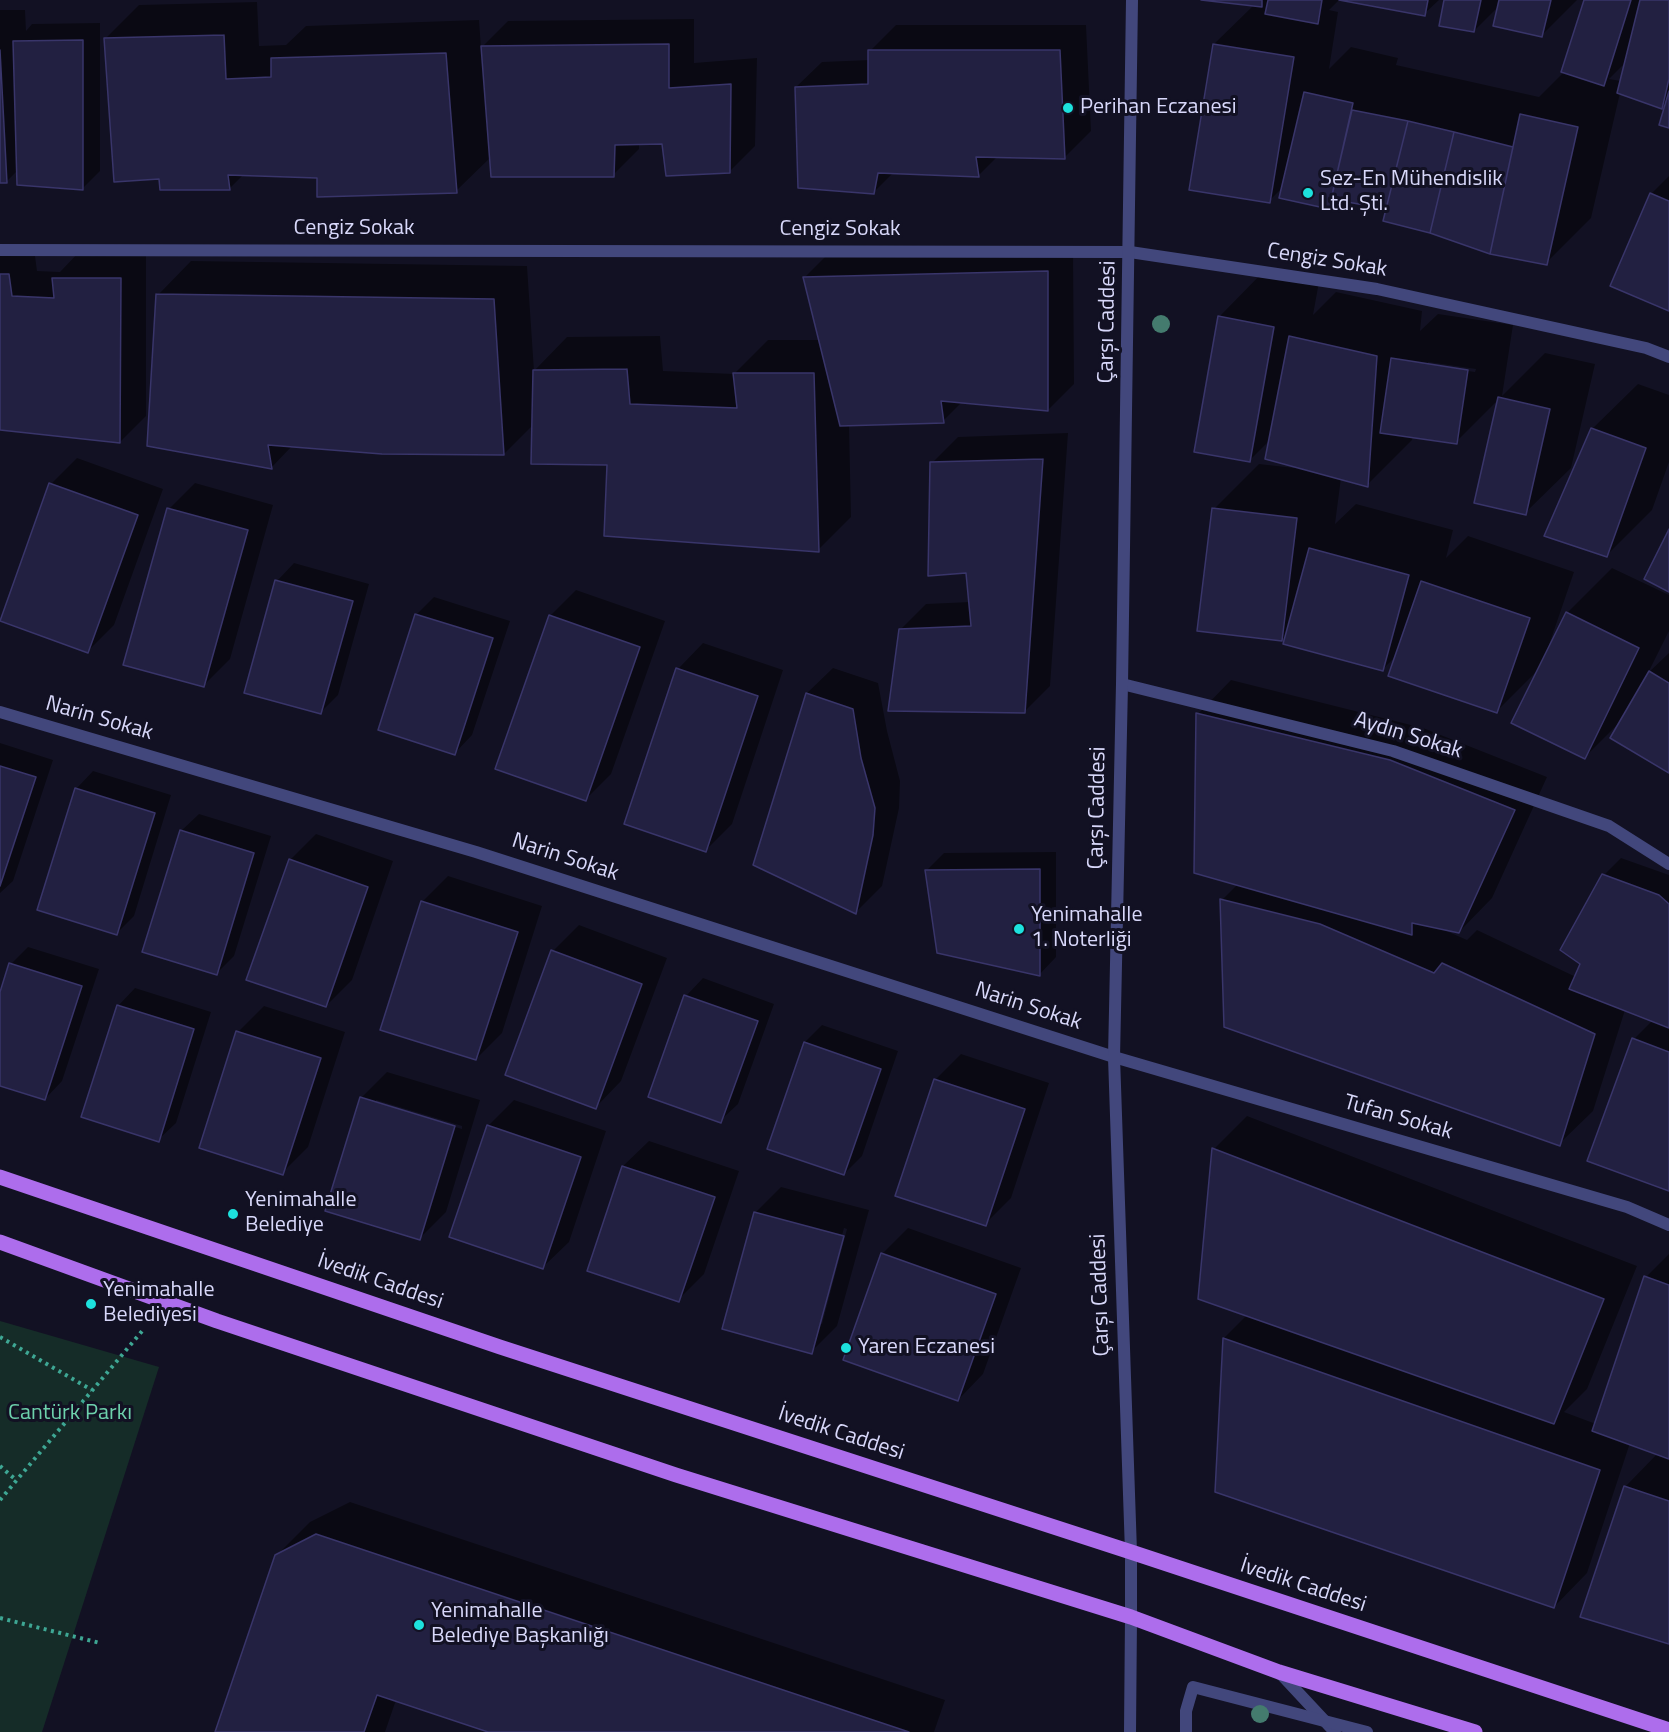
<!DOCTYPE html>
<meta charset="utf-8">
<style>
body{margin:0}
canvas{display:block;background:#121123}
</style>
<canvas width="1669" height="1732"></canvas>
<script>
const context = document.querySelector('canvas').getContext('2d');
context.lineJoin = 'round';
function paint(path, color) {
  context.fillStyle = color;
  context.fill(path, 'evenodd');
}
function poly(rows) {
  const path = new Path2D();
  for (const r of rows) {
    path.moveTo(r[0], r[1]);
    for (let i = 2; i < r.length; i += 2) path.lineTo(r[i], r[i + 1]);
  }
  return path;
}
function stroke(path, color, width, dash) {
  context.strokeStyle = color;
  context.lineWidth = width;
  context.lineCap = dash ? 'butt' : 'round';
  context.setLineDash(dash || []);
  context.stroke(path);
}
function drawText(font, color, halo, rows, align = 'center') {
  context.font = font + ' "Titillium Web",sans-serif';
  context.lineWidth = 6;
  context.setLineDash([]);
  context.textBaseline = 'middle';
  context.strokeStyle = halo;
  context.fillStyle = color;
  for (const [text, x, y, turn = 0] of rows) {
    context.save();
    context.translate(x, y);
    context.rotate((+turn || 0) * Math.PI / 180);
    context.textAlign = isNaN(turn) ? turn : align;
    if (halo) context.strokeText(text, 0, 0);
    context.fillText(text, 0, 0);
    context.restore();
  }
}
const green = poly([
 [0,1321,159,1367,42,1732,0,1732]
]);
const shadow = poly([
 [1212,0,1339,0,1329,10,1338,12,1329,69,1351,47,1398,58,1396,65,1539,97,1564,72,1585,0,1669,0,1669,126,1668,101,1662,107,1620,93,1591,218,1546,263,1388,208,1338,198,1328,207,1283,187,1269,201,1214,44,1254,5],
 [1626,62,1621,81,1609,79],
 [1347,0,1439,0,1424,14],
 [1445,0,1577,0,1542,35,1500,5,1474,31],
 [257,2,259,46,286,45,306,26,479,20,481,48,508,21,694,19,694,63,757,58,755,146,729,172,663,142,639,143,639,149,613,175,491,157,456,191,318,177,244,174,230,188,161,177,106,38,139,5],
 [0,10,25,10,26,31,32,24,100,23,100,171,83,188,18,170,6,182,0,181],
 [896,25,1086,25,1091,131,1065,157,998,156,979,175,894,172,873,193,796,87,822,62,870,60,870,51],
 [1669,176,1669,309,1651,194],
 [1073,246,1074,384,1048,410,963,401,943,421,849,424,851,517,818,550,608,464,533,425,504,454,293,445,271,468,158,295,191,261,527,266,534,371,567,337,660,336,663,371,734,374,768,340,820,340,805,277,830,252],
 [34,248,37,271,60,272,79,252,146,253,146,416,120,442,0,428,0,250],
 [1264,271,1319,282,1313,315,1336,292,1422,311,1420,331,1438,314,1513,325,1502,396,1545,353,1595,364,1571,468,1525,513,1499,399,1456,442,1413,436,1412,440,1367,485,1341,478,1335,524,1356,504,1453,530,1446,558,1468,536,1574,572,1549,645,1551,646,1567,613,1612,568,1669,595,1669,631,1648,673,1669,653,1669,771,1621,721,1585,757,1539,669,1497,711,1397,655,1383,669,1287,634,1282,640,1214,509,1259,464,1295,468,1271,439,1250,460,1219,317],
 [1428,362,1476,369,1475,372,1428,365],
 [1638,384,1669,395,1669,462,1652,510,1606,556,1592,429],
 [1068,433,1050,686,1024,712,900,630,926,604,970,602,967,571,932,463,958,437],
 [77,458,163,489,114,625,88,651,51,484],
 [195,483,273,505,230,659,204,685,169,509],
 [294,563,369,584,338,695,321,712,277,581],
 [576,590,665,621,611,774,586,799,550,616],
 [434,597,510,621,472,735,455,753,379,729,417,614],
 [703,643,783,670,732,824,706,850,678,669],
 [833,668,878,683,887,731,900,781,899,808,882,886,856,912,807,693],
 [1231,680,1423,728,1547,777,1492,898,1459,932,1443,928,1442,929,1467,940,1477,930,1576,977,1582,964,1604,875,1621,858,1669,875,1669,1189,1634,1039,1653,1020,1625,1010,1593,1111,1559,1144,1222,900,1238,884,1198,714],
 [0,743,53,760,13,881,0,893],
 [93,771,171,795,134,916,117,933,76,789],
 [199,814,271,836,234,956,217,973,181,831],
 [316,834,393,861,352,980,326,1006,290,860],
 [1056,852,1056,957,1039,975,926,871,944,853],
 [448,876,542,906,502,1033,476,1059,422,902],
 [579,925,667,958,621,1081,596,1107,553,951],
 [28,947,99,969,62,1081,45,1099,0,1084,0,997,11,964],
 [703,978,774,1004,738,1104,720,1121,686,996],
 [135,988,211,1012,176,1123,158,1140,118,1006],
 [264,1006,345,1032,308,1147,282,1173,238,1032],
 [822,1025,898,1051,862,1156,844,1174,805,1042],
 [961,1054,1049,1083,1011,1198,985,1224,935,1080],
 [387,1072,480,1100,446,1212,420,1238,361,1098],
 [376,1100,462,1126,462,1129,376,1103],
 [514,1100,606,1131,569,1242,543,1267,488,1126],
 [1247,1116,1637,1266,1587,1389,1564,1412,1596,1424,1646,1277,1669,1254,1669,1643,1625,1487,1658,1453,1630,1443,1587,1573,1554,1607,1217,1491,1224,1338,1247,1315,1214,1149],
 [649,1141,739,1171,704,1274,678,1300,623,1166],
 [781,1187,869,1210,837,1326,811,1352,755,1213],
 [844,1228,847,1229,822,1324,818,1324],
 [908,1228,1021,1268,983,1374,958,1400,882,1254],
 [350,1502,945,1700,934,1732,493,1732,396,1700,385,1732,217,1732,277,1555,310,1522]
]);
const building = poly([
 [1201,0,1262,0,1262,7,1201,0],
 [1268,0,1322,0,1318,24,1265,14,1268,0],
 [1339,0,1428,0,1425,16,1339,0],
 [1444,0,1481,0,1474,32,1439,26,1444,0],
 [1499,0,1551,0,1542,37,1493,26,1499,0],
 [1584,0,1631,0,1604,86,1561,72,1584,0],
 [1640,0,1669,0,1669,79,1662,109,1617,93,1640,0],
 [224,35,226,79,271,77,271,58,446,53,457,193,317,197,317,178,228,175,230,190,160,190,159,179,114,182,104,38,224,35],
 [83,40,83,190,17,185,13,41,83,40],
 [669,44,669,88,731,84,730,173,666,176,662,144,615,145,614,177,491,177,481,46,669,44],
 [1213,44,1294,57,1270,203,1189,190,1213,44],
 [0,50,7,183,0,183,0,50],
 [868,50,1060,50,1065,159,976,157,979,177,878,173,874,194,798,188,795,87,868,84,868,50],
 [1669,91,1669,128,1659,125,1669,91],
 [1304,92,1353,103,1329,209,1279,198,1304,92],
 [1352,110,1408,121,1386,209,1331,199,1352,110],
 [1520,114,1578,127,1547,265,1490,254,1520,114],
 [1408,121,1454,132,1430,233,1383,221,1408,121],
 [1454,132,1513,147,1490,254,1430,233,1454,132],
 [1650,193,1669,201,1669,311,1610,286,1650,193],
 [1048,271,1048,411,941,401,944,423,840,426,803,277,1048,271],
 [0,274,9,274,12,296,54,298,52,278,121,278,120,443,0,430,0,274],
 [156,294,494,299,504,455,382,454,268,445,272,469,147,446,156,294],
 [1218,316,1274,327,1250,462,1194,452,1218,316],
 [1289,336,1377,356,1368,487,1265,459,1289,336],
 [1391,358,1468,370,1457,444,1380,433,1391,358],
 [627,369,630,404,737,408,733,373,814,373,819,552,604,536,607,465,531,464,533,370,627,369],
 [1498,397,1550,409,1526,515,1474,503,1498,397],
 [1591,428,1646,448,1607,557,1544,536,1591,428],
 [1043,459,1025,713,888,711,899,629,971,626,966,573,928,576,930,462,1043,459],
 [49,483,138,515,88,653,0,621,49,483],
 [167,508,248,530,204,687,123,665,167,508],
 [1212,508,1297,518,1282,641,1197,631,1212,508],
 [1669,529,1669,592,1644,579,1669,529],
 [1309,548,1409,575,1383,671,1283,644,1309,548],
 [275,580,353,601,321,714,244,693,275,580],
 [1421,581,1530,618,1497,713,1388,676,1421,581],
 [1566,612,1639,648,1585,759,1511,723,1566,612],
 [415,614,493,638,455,755,378,730,415,614],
 [549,615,640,647,586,801,495,769,549,615],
 [676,668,758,696,706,852,624,824,676,668],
 [1649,671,1669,683,1669,773,1610,738,1649,671],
 [806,693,853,709,861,758,875,808,873,835,856,914,753,865,806,693],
 [1196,713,1390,760,1515,810,1459,933,1412,923,1412,935,1194,873,1196,713],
 [0,766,36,777,0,886,0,766],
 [75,788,155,813,117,935,37,910,75,788],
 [180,830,254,853,217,975,142,952,180,830],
 [289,859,368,887,326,1007,246,980,289,859],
 [1040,869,1040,976,937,953,925,870,1040,869],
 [1602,874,1659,895,1669,904,1669,1028,1569,989,1580,964,1560,950,1602,874],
 [1220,899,1320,924,1434,973,1442,963,1595,1034,1560,1146,1224,1027,1220,899],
 [421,901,518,932,476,1060,380,1030,421,901],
 [551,950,642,984,596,1109,505,1075,551,950],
 [9,963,82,986,45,1100,0,1086,0,992,9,963],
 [684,995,758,1021,721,1123,648,1097,684,995],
 [117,1005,194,1029,159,1142,81,1117,117,1005],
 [236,1031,321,1058,283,1175,199,1148,236,1031],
 [1632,1038,1669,1052,1669,1191,1587,1161,1632,1038],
 [804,1042,881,1069,844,1175,767,1149,804,1042],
 [934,1079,1025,1109,986,1226,895,1196,934,1079],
 [360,1097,455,1126,420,1240,325,1211,360,1097],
 [487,1125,581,1157,543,1269,449,1237,487,1125],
 [1212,1148,1604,1299,1554,1424,1198,1299,1212,1148],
 [622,1166,715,1197,679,1302,587,1271,622,1166],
 [754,1212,844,1236,812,1354,722,1329,754,1212],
 [881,1253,996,1294,958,1401,843,1360,881,1253],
 [1644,1276,1669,1285,1669,1459,1592,1431,1644,1276],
 [1223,1338,1600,1470,1554,1608,1215,1492,1223,1338],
 [1624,1486,1669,1501,1669,1644,1580,1617,1624,1486],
 [316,1534,909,1732,488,1732,377,1695,364,1732,215,1732,275,1555,316,1534]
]);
const path = poly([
 [0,1337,92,1390],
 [0,1466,16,1480],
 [0,1500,143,1330],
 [0,1618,100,1643]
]);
const service = poly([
 [1279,1672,1335,1732]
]);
const pedestrian = poly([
 [1186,1731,1186,1711,1193,1687,1367,1732]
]);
const minor = poly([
 [0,250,1130,252,1377,289,1646,348,1669,357],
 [1122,684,1393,751,1609,826,1669,864],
 [0,712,476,852,1114,1057,1627,1207,1669,1225],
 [1130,1732,1131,1617]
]);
const tertiary = poly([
 [1131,1617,1131,1552,1114,1057,1122,684,1132,0]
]);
const primary = poly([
 [0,1177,500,1347,1131,1552,1669,1730],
 [0,1242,217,1321,676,1475,1131,1617,1279,1672,1475,1732]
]);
const trees = [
 [1161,324],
 [1260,1714]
];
const markers = [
 [1068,108,6,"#1de1dd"],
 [1308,193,6,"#1de1dd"],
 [1019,929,6,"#1de1dd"],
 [233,1214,6,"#1de1dd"],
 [91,1304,6,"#1de1dd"],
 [846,1348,6,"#1de1dd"],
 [419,1625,6,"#1de1dd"]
];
const poiNames = [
 ["Perihan Eczanesi",1080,108],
 ["Sez-En Mühendislik",1320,180],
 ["Ltd. Şti.",1320,205],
 ["Yenimahalle",1031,916],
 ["1. Noterliği",1031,941],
 ["Yenimahalle",245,1201],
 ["Belediye",245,1226],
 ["Yenimahalle",103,1291],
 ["Belediyesi",103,1316],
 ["Yaren Eczanesi",858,1348],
 ["Yenimahalle",431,1612],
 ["Belediye Başkanlığı",431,1637]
];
const streetNames = [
 ["Cengiz Sokak",354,229],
 ["Cengiz Sokak",840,230],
 ["Cengiz Sokak",1327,261,9],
 ["Çarşı Caddesi",1108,322,-89],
 ["Narin Sokak",99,719,16],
 ["Aydın Sokak",1408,736,17],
 ["Çarşı Caddesi",1098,808,-89],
 ["Narin Sokak",565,858,18],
 ["Narin Sokak",1028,1007,18],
 ["Tufan Sokak",1398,1118,16],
 ["İvedik Caddesi",380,1282,19],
 ["Çarşı Caddesi",1101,1295,-92],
 ["İvedik Caddesi",841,1434,18],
 ["İvedik Caddesi",1303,1586,18]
];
const parkNames = [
 ["Cantürk Parkı",70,1414]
];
paint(green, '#152c28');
paint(shadow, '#0007');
paint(building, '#222041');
stroke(building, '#39356a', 1.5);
stroke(path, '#3ea794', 4, [3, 4.5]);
stroke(service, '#42477c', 12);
stroke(pedestrian, '#42477c', 12);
stroke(minor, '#42477c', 12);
stroke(tertiary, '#42477c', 12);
stroke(primary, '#ad6dec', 15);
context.fillStyle = '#447b6e';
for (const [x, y] of trees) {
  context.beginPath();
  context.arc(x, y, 9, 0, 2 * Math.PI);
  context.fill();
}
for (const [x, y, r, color] of markers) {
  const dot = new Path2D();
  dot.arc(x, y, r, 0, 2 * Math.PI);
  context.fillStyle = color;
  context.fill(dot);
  stroke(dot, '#121123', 2);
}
drawText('22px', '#d8d8fa', '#121123', poiNames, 'left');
drawText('22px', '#d8d8fa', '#121123', streetNames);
drawText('22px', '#6dd1ac', '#121123', parkNames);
</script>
